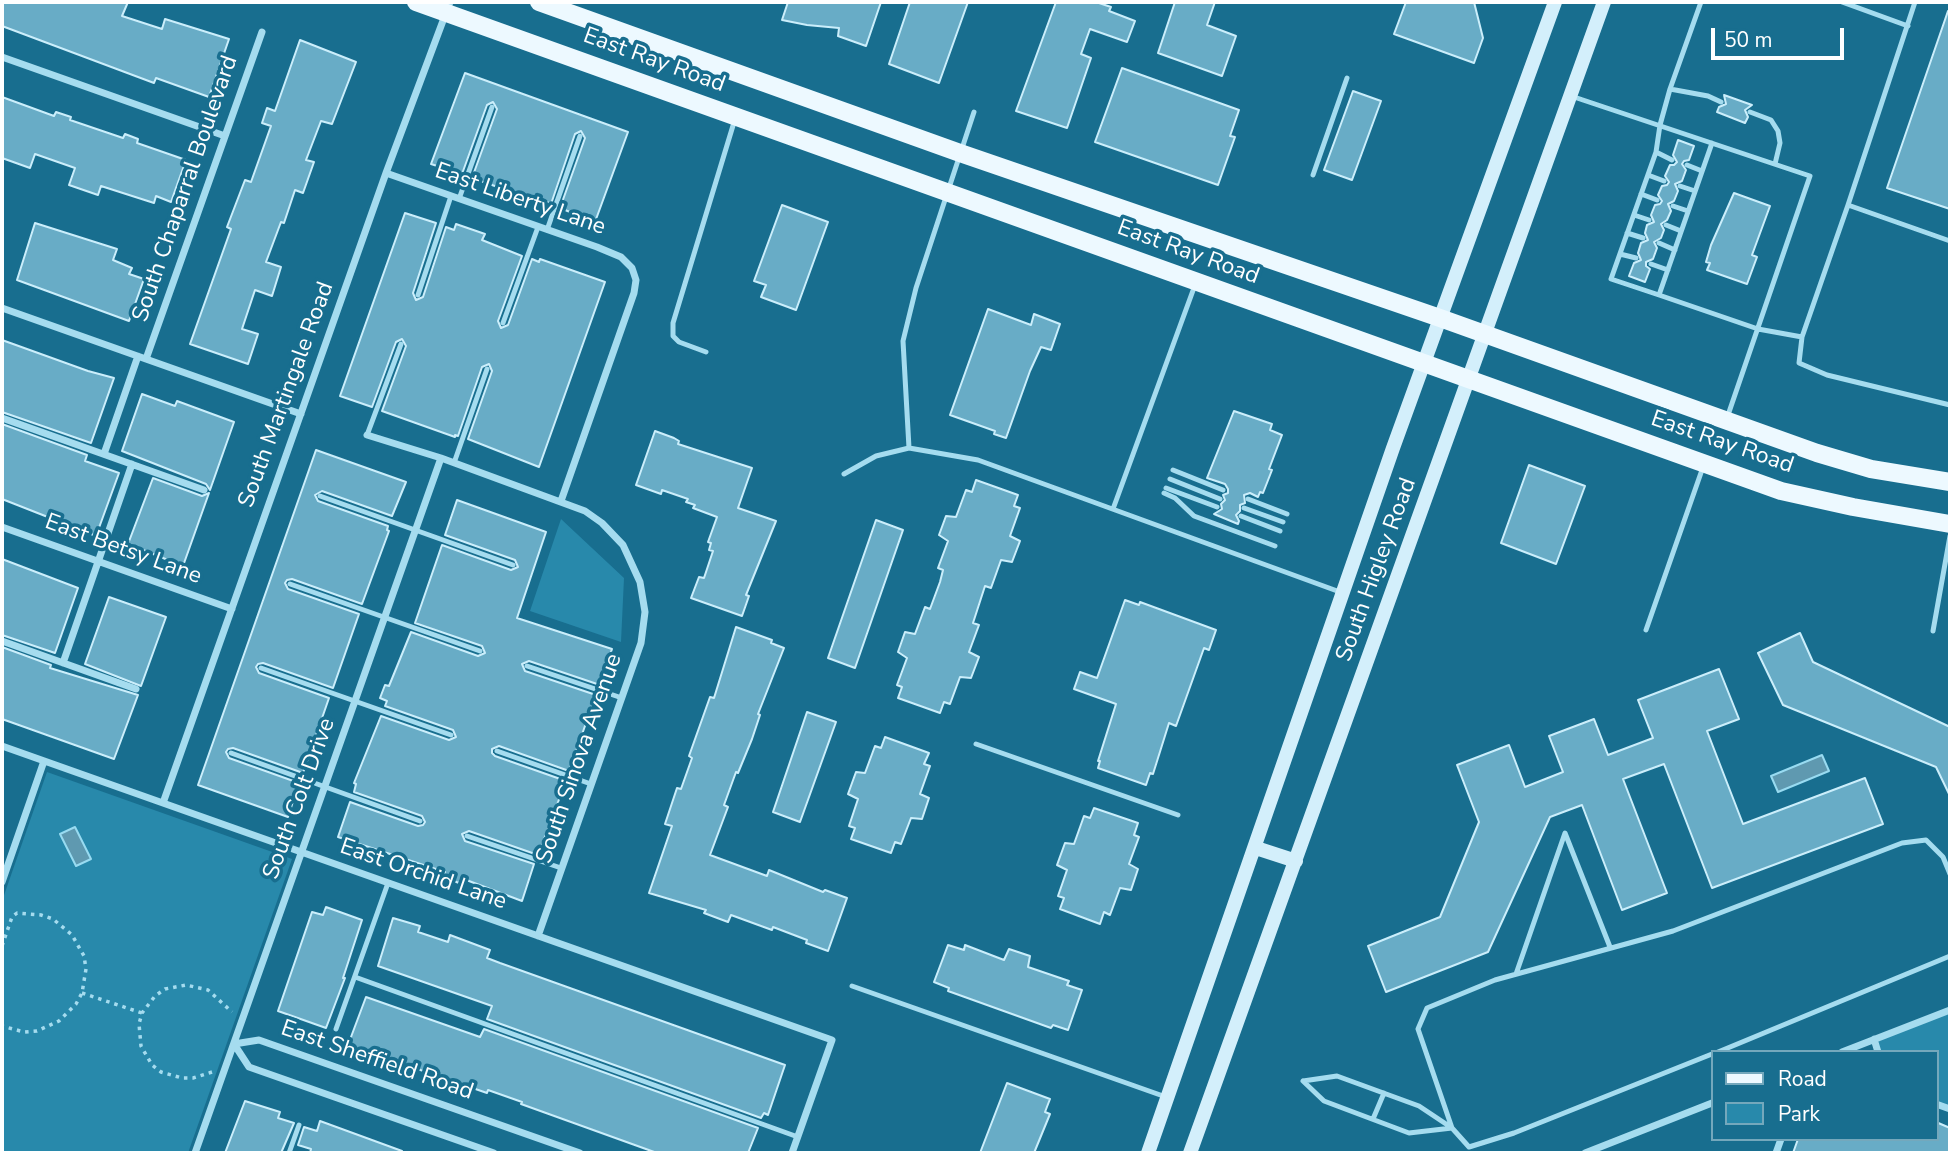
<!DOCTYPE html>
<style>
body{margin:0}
#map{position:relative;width:1952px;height:1155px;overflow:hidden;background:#186e8f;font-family:"Nunito Sans",sans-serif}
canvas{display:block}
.frame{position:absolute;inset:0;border:4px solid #fff;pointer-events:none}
.legend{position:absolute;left:1711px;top:1050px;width:228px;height:91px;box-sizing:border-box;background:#186e8f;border:2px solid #74a8bc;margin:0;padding:9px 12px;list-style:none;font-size:21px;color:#fff}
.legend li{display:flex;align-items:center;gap:14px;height:35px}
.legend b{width:35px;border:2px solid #74a8bc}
.scale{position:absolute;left:1711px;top:28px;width:133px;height:32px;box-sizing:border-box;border:4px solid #fff;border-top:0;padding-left:9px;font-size:21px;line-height:24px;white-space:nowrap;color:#fff;-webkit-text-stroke:5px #186e8f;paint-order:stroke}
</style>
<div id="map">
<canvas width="1952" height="1155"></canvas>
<div class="frame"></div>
<ul class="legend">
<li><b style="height:9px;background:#edf9ff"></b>Road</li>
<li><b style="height:19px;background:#2889ab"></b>Park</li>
</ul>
<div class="scale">50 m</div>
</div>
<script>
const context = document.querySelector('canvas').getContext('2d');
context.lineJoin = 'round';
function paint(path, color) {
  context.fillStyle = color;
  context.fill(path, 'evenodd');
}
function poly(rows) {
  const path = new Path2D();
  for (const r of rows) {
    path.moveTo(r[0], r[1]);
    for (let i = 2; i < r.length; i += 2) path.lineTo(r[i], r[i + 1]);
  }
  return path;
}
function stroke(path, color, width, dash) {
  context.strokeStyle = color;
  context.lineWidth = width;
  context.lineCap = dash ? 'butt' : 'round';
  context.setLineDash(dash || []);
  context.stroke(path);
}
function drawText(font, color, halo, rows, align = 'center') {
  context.font = font + ' "Nunito Sans",sans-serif';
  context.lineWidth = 7;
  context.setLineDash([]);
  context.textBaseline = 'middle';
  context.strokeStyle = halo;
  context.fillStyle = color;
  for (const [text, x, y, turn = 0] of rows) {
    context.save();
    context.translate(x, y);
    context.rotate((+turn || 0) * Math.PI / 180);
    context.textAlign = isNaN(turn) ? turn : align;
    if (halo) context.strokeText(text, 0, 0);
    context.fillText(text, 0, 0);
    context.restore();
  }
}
const green = poly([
 [561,519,624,578,621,642,530,611],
 [47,772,292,859,188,1153,2,1153,2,901],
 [1950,1010,1950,1109,1936,1104,1936,1052,1878,1052,1874,1039]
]);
const water = poly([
 [1822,755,1829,771,1778,792,1771,776,1822,755],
 [75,827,91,859,76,866,60,834,75,827]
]);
const building = poly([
 [2,2,128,2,122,16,162,29,165,19,229,39,209,97,156,78,154,83,2,26,2,2],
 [788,2,881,2,866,46,838,36,839,28,807,25,782,20,788,2],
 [910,2,968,2,939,83,889,64,910,2],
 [1056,2,1096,2,1111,7,1109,11,1135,21,1127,42,1090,29,1081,54,1091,58,1067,128,1016,111,1056,2],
 [1175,2,1215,2,1207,25,1236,36,1222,76,1158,53,1175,2],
 [1406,2,1474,2,1483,38,1474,63,1394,34,1406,2],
 [1948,11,1950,12,1950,209,1887,188,1948,11],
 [300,40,356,62,332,124,321,121,306,160,314,162,303,193,295,190,284,223,281,222,266,262,281,267,272,296,255,290,242,329,258,334,248,364,190,344,231,229,227,227,245,180,251,182,271,126,262,123,267,108,275,111,300,40],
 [1122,68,1239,110,1230,136,1235,137,1218,185,1095,142,1122,68],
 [465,73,628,132,595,222,560,208,585,138,581,131,575,134,551,204,547,202,546,204,472,178,497,109,493,102,487,105,462,174,431,164,465,73],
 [1353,91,1381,101,1352,180,1324,170,1353,91],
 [1724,95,1752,105,1745,110,1748,117,1745,123,1717,112,1719,107,1726,104,1724,95],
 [2,97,54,116,56,112,71,117,70,120,123,138,125,134,138,139,137,143,186,160,171,202,156,196,154,203,101,186,98,195,69,185,75,168,35,154,30,168,2,158,2,97],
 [1678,140,1694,146,1689,160,1684,161,1682,164,1686,170,1682,181,1675,184,1678,191,1674,201,1668,204,1671,211,1667,220,1661,224,1664,230,1661,238,1654,242,1657,248,1653,259,1646,262,1646,266,1650,269,1645,282,1629,276,1634,263,1641,260,1638,253,1641,243,1648,240,1645,233,1647,225,1654,222,1651,215,1655,205,1660,204,1662,201,1658,195,1662,186,1667,185,1669,182,1665,176,1670,165,1674,165,1677,162,1673,155,1678,140],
 [1734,193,1770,206,1752,255,1757,257,1747,284,1707,270,1710,263,1706,262,1711,245,1734,193],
 [782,205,828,222,796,310,761,297,766,285,754,281,782,205],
 [405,213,436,223,413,293,416,300,423,297,446,227,454,230,456,224,485,234,482,240,522,256,498,321,501,328,508,325,532,259,539,262,540,259,605,282,539,467,468,439,492,371,489,364,482,367,458,436,455,435,455,437,382,411,406,346,402,339,396,342,372,407,340,396,405,213],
 [35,223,117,249,113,260,132,268,129,274,144,279,129,321,17,280,35,223],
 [988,309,1031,325,1034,314,1060,324,1051,350,1041,347,1030,371,1006,438,994,434,995,431,950,415,988,309],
 [2,340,88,371,114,378,91,443,2,412,2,340],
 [142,394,175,406,177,401,234,422,210,490,206,484,122,451,142,394],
 [1234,411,1272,424,1270,430,1282,435,1269,469,1272,470,1263,493,1260,492,1258,497,1250,493,1244,495,1245,503,1240,505,1240,511,1236,515,1239,521,1238,524,1214,514,1222,509,1221,504,1225,500,1223,495,1228,493,1228,489,1225,484,1207,478,1234,411],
 [2,424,87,455,85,461,119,473,96,536,2,499,2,424],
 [655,431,674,438,679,441,678,444,752,468,738,508,776,521,746,595,749,596,742,616,691,598,699,577,704,578,713,551,709,550,711,543,708,542,717,517,693,508,695,505,686,502,688,499,662,490,661,494,636,485,655,431],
 [316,450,406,482,392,516,322,491,315,495,318,501,388,526,387,530,389,531,362,604,292,579,287,580,285,583,288,589,359,614,333,688,263,663,258,664,256,667,259,673,329,698,303,773,233,748,228,749,226,752,229,758,299,783,288,817,198,785,316,450],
 [1529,465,1585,486,1556,564,1501,543,1529,465],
 [153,478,202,496,209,493,183,566,128,544,153,478],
 [976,480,1018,495,1014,506,1020,508,1010,536,1020,541,1012,562,1001,560,991,588,985,586,973,623,979,625,969,652,979,657,971,678,960,677,950,704,944,702,940,713,898,698,902,687,897,685,907,658,898,652,905,632,915,634,925,607,930,609,940,582,943,570,938,568,948,541,939,535,946,516,956,517,966,490,972,492,976,480],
 [457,500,546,532,517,618,612,649,600,685,529,661,522,664,525,671,596,695,569,771,499,746,492,749,492,753,495,756,566,781,538,855,469,831,462,834,465,841,534,864,522,901,461,878,459,883,443,877,445,872,338,837,350,802,418,826,423,825,425,822,422,816,354,792,356,784,354,783,381,716,449,740,456,737,453,730,385,706,387,701,380,698,385,685,389,686,411,632,478,656,485,653,482,646,415,623,442,545,511,570,518,567,515,560,445,535,457,500],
 [876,520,903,530,855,668,828,658,876,520],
 [2,559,78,588,55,653,2,635,2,559],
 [109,597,166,617,141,686,85,664,109,597],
 [1125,600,1139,605,1140,602,1216,630,1209,650,1204,648,1176,726,1169,723,1153,774,1150,773,1146,785,1098,768,1100,761,1098,761,1116,704,1074,689,1080,672,1097,678,1125,600],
 [736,627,772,640,771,643,784,648,758,714,760,715,752,739,738,773,736,772,724,805,728,807,710,855,767,876,769,870,823,892,825,890,847,898,828,951,806,943,807,940,773,927,772,930,731,915,728,922,704,913,706,910,649,893,672,826,665,824,677,788,681,789,692,758,689,756,710,697,714,698,736,627],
 [1800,633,1813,662,1950,727,1950,796,1936,767,1783,705,1758,653,1800,633],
 [2,647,51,665,50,668,138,695,114,759,2,719,2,647],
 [1719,669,1739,719,1707,731,1743,824,1865,778,1883,824,1712,888,1664,764,1623,779,1667,893,1622,910,1582,805,1550,817,1488,952,1386,992,1368,946,1440,917,1479,822,1457,765,1509,745,1525,787,1563,772,1549,736,1594,719,1608,755,1653,738,1638,700,1719,669],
 [807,712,836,722,800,822,773,812,807,712],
 [885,737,929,753,924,764,930,766,920,794,929,798,922,819,911,818,901,844,895,842,891,853,851,839,855,828,849,826,858,799,848,794,856,772,865,773,875,746,881,748,885,737],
 [1094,808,1138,823,1134,835,1139,837,1129,864,1138,869,1131,890,1120,888,1110,915,1104,912,1100,924,1060,909,1064,898,1058,896,1067,870,1057,865,1065,843,1074,844,1084,816,1090,818,1094,808],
 [326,907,362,920,343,978,345,978,326,1028,278,1011,312,912,323,915,326,907],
 [393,918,420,926,418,932,448,942,450,935,490,950,487,958,500,963,785,1065,768,1115,764,1113,761,1118,487,1019,492,1006,378,966,393,918],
 [948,945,964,950,965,945,1004,960,1009,949,1030,956,1028,967,1069,981,1067,985,1082,990,1068,1030,1053,1025,1051,1028,948,991,949,988,934,982,948,945],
 [366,997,480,1037,484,1029,758,1128,748,1153,657,1153,521,1104,522,1102,488,1090,487,1093,348,1045,366,997],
 [1007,1083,1050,1099,1045,1112,1050,1114,1034,1153,980,1153,1007,1083],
 [245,1101,280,1112,278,1118,294,1123,281,1153,225,1153,245,1101],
 [320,1121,402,1151,402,1153,310,1153,311,1149,298,1145,304,1127,317,1131,320,1121],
 [1936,1122,1950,1128,1950,1153,1793,1153,1798,1139,1936,1139,1936,1122]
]);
const path = poly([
 [2,946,12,917,17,913,41,915,53,919,72,935,84,956,86,969,82,993,76,1004,59,1021,37,1031,24,1032,2,1026],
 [82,993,142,1013],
 [212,1072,193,1078,182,1078,161,1072,152,1065,141,1046,139,1024,142,1013,155,996,165,989,186,985,208,990,232,1012]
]);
const service = poly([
 [1842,2,1908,26],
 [1915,2,1848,205,1950,241],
 [1670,89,1708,96,1721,102],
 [1571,96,1810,176,1727,418],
 [1750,112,1771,120,1778,131,1780,143,1775,164],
 [1712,143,1659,295,1758,329,1802,337],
 [1656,152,1672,160],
 [1687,165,1702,171],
 [1313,175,1347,78],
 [1648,175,1664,181],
 [1680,186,1695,191],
 [1641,194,1657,200],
 [459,199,492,107],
 [1848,205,1802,337,1799,363,1827,375,1950,405],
 [1673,206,1688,211],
 [1634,215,1649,220],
 [1666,225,1681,231],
 [547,230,580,136],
 [1627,233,1643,238],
 [1659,243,1675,250],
 [1620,254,1636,258],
 [1651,264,1668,270],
 [418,295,451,196],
 [1659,295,1611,279,1656,152,1660,125,1670,89,1701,2],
 [503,323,538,227],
 [706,352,679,342,673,336,673,323,735,119],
 [367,435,401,344],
 [909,448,903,341,916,288,974,112],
 [454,463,487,369],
 [1173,470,1223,490],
 [844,474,876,456,909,448,978,460,1340,592],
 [1170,479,1220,499],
 [1166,488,1217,507],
 [1164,493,1175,498,1194,516,1275,546],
 [320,496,513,565],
 [1248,499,1287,514],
 [1244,508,1283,522],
 [1113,509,1195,285],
 [1241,516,1280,531],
 [290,584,480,651],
 [1646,630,1703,467],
 [1933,631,1950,536],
 [527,666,622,698],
 [261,668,451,735],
 [976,744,1178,815],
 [497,751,591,784],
 [231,753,420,821],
 [467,836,561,868],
 [1516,974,1565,833,1610,947],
 [355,977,798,1137],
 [852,986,1166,1097],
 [336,1029,388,883],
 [1718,1052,1950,956],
 [1303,1081,1337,1076,1419,1106,1452,1128,1469,1147,1514,1133,1712,1054],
 [1303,1081,1324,1101,1409,1133,1452,1128],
 [1373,1119,1384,1093],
 [1452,1128,1418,1029,1427,1008,1495,980,1673,931,1902,843,1926,840,1943,857,1950,874],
 [289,1153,299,1125]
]);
const minor = poly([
 [2,57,225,136],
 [386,173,597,247,621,257,632,268,636,280,634,293,561,501],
 [2,308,301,414],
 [146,359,262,32],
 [2,418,204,490],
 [367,435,441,458,585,511,602,523,623,545,640,582,645,612,641,643,538,936],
 [104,454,138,356],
 [2,527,232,609],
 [2,641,136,689],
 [63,663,132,464],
 [2,746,832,1040,792,1153],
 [163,803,386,173,450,2],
 [2,882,44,761],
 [1874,1039,1878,1052],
 [1842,1052,1950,1010],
 [1936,1104,1950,1109],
 [195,1153,441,458],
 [494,1153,249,1067,234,1044,259,1040,580,1153],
 [1585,1153,1712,1103],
 [1776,1153,1781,1139]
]);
const secondary = poly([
 [1256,848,1296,861],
 [1148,1153,1393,448,1555,2],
 [1190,1153,1604,2]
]);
const primary = poly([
 [416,2,1781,491,1853,507,1950,524],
 [539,2,960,153,1440,318,1817,453,1871,469,1950,482]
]);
const streetNames = [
 ["East Ray Road",654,61,20],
 ["South Chaparral Boulevard",186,189,-71],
 ["East Liberty Lane",520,200,19],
 ["East Ray Road",1188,253,20],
 ["South Martingale Road",287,395,-70],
 ["East Ray Road",1722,443,19],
 ["East Betsy Lane",123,550,20],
 ["South Higley Road",1377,570,-70],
 ["South Sinova Avenue",580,759,-71],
 ["South Colt Drive",300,799,-70],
 ["East Orchid Lane",423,875,19],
 ["East Sheffield Road",377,1061,19]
];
paint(green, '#2889ab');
paint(water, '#5f99b0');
stroke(water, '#98dbf1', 2);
paint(building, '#68acc6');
stroke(building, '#cbeefb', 2);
stroke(path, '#a5dcef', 3.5, [3.5, 5]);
stroke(service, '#a5dcef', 5);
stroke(minor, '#a5dcef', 7);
stroke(secondary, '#d3effb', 14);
stroke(primary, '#edf9ff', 18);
drawText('23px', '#fff', '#186e8f', streetNames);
</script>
